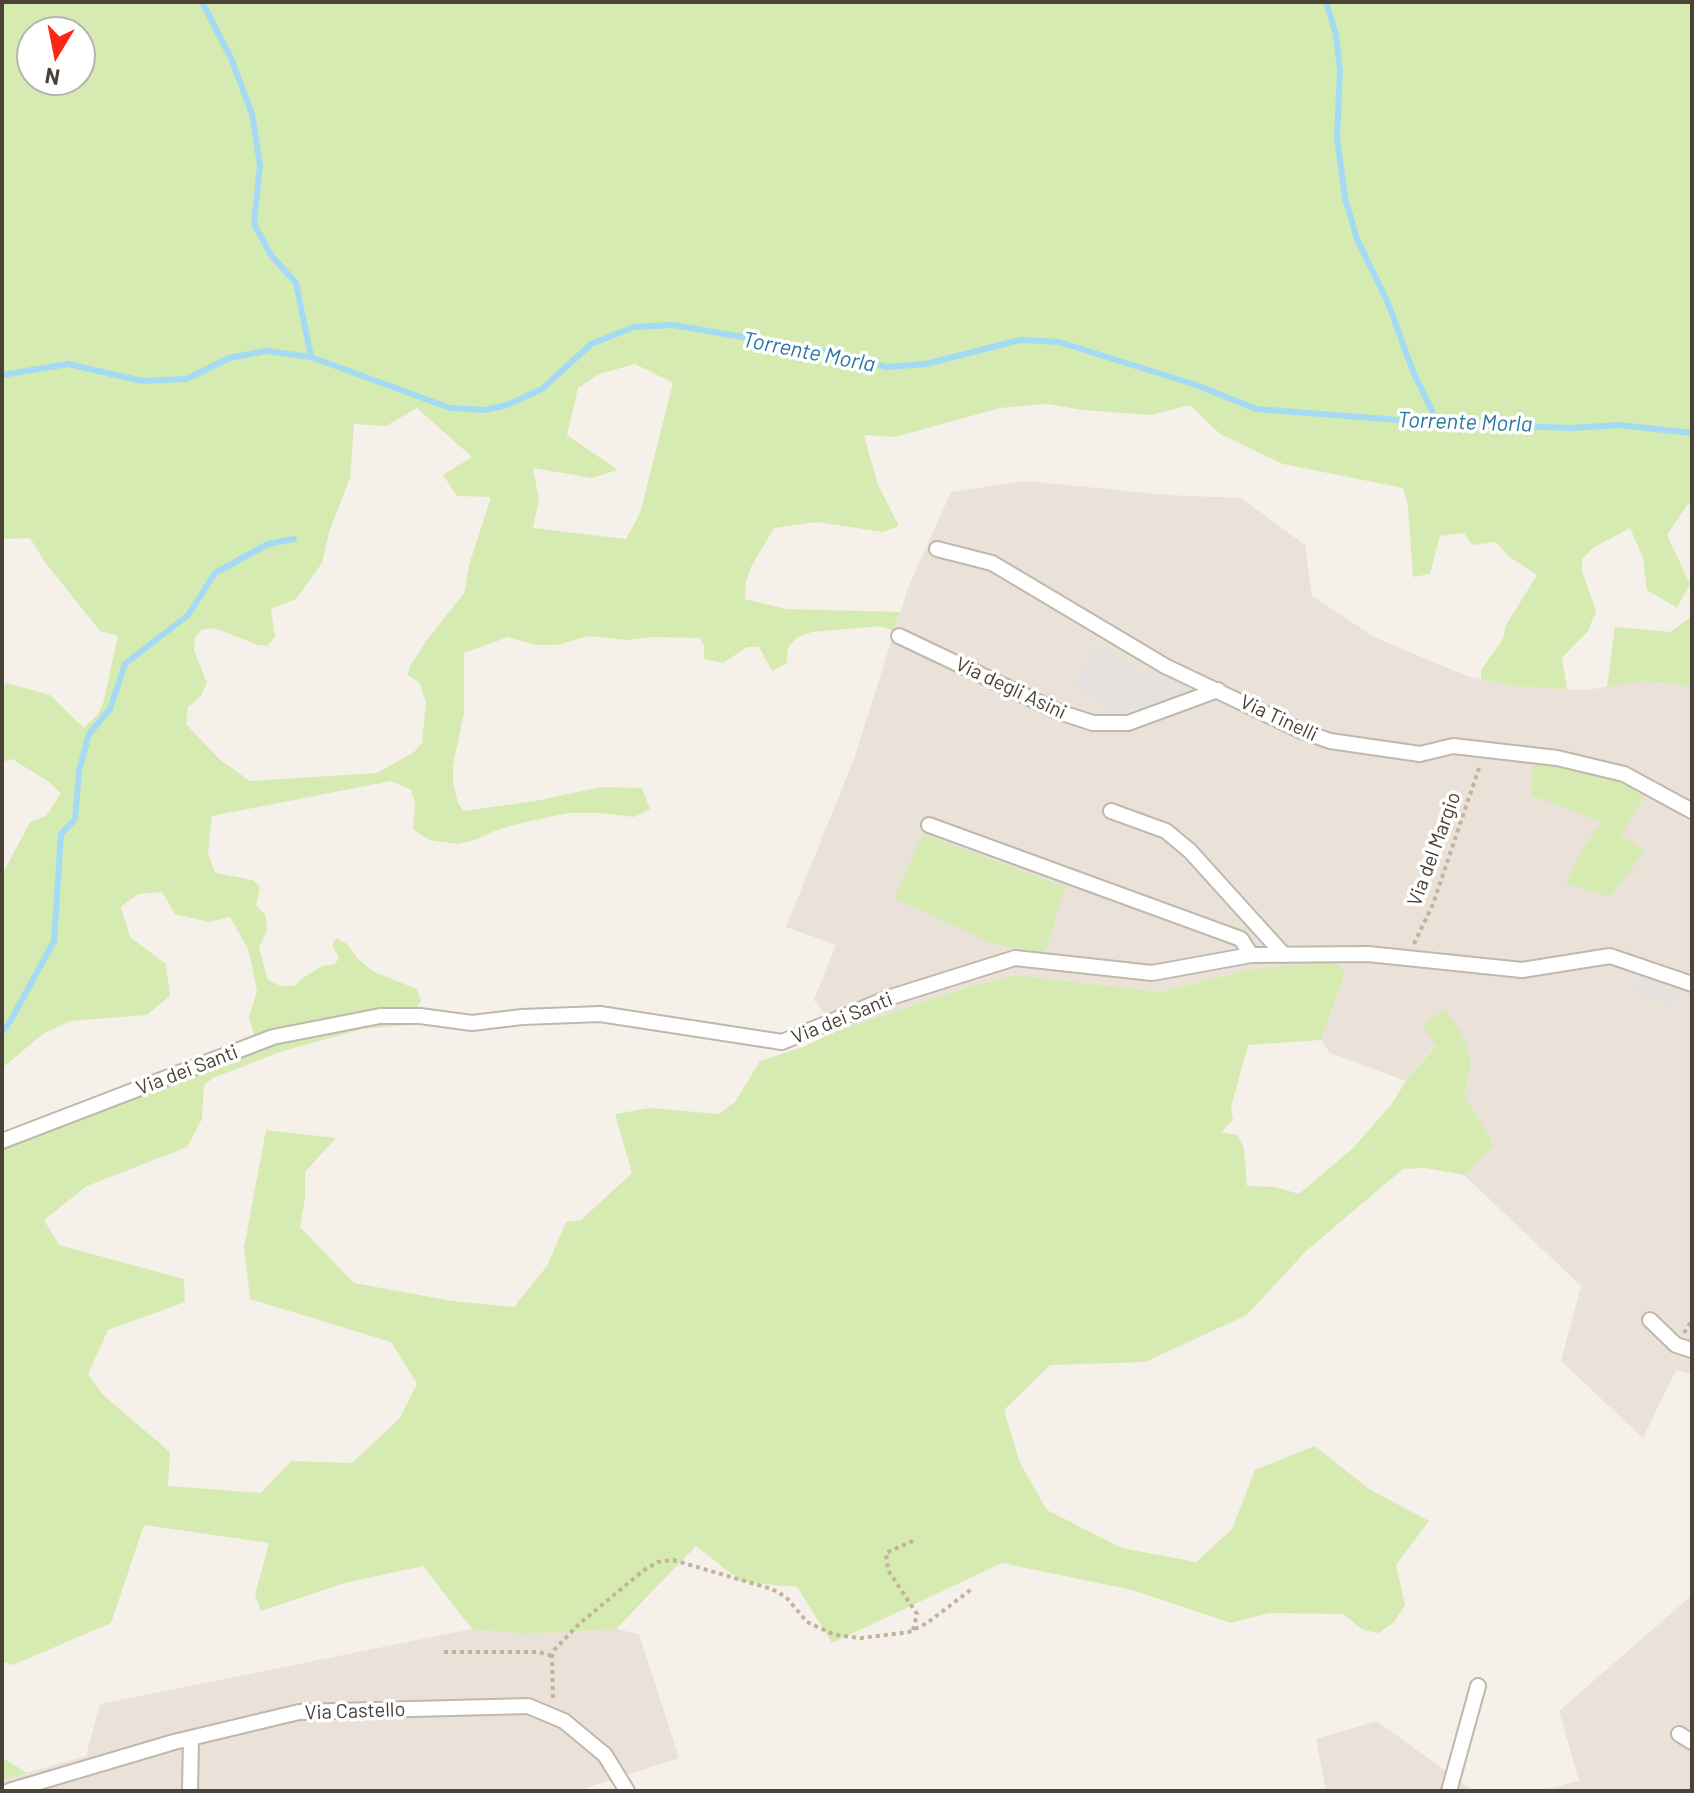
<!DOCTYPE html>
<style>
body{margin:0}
#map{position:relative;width:1694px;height:1793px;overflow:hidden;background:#f5f1ea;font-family:Barlow,sans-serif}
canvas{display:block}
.frame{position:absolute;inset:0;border:4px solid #4a4137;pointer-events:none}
.north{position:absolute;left:16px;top:16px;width:80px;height:80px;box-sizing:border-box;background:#fff;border:2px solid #b7b3af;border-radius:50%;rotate:190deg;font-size:22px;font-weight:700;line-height:32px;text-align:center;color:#4a4137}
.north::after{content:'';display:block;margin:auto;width:28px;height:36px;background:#ff2617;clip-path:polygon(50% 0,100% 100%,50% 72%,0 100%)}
</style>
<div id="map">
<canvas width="1694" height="1793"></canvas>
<div class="frame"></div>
<div class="north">N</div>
</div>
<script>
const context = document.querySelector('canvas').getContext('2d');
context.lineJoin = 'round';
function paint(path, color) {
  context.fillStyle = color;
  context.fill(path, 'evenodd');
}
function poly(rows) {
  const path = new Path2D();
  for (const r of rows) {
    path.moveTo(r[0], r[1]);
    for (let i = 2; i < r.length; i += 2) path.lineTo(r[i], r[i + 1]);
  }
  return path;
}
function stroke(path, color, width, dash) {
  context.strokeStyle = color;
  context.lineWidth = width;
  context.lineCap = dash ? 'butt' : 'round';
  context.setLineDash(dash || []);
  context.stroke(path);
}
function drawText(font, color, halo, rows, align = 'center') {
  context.font = font + ' Barlow,sans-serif';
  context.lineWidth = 7;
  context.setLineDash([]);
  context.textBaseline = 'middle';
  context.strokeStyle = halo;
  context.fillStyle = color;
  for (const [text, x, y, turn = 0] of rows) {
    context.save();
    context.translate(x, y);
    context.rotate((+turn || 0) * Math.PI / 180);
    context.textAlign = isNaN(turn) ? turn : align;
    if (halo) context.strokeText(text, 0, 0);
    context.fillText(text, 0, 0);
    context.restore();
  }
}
const residential = poly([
 [1027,481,1167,495,1241,498,1305,545,1312,596,1376,638,1467,676,1519,687,1585,690,1645,681,1692,686,1692,1375,1676,1370,1643,1438,1561,1361,1581,1286,1464,1175,1495,1145,1463,1095,1471,1063,1463,1035,1436,1044,1406,1081,1330,1053,1321,1040,1345,975,1251,969,1160,992,1016,975,971,986,837,1031,814,1000,836,945,786,927,854,759,908,588,951,492],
 [1692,1595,1692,1791,1539,1791,1579,1781,1559,1711],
 [472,1629,526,1634,616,1629,639,1634,679,1758,577,1791,2,1791,2,1780,86,1756,100,1704],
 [1377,1721,1473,1791,1326,1791,1316,1739]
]);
const green = poly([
 [2,2,1692,2,1692,502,1687,505,1667,535,1690,584,1677,608,1647,590,1643,558,1630,528,1593,548,1582,559,1582,571,1596,611,1588,631,1562,658,1567,689,1519,687,1481,679,1481,670,1503,639,1506,625,1537,575,1508,556,1496,542,1472,545,1464,533,1440,536,1430,574,1413,577,1408,506,1403,488,1283,464,1220,434,1190,405,1151,415,1083,410,1047,404,1000,408,895,437,864,435,878,485,899,526,883,532,817,522,774,528,751,567,746,582,745,599,786,609,900,612,894,631,880,626,812,632,797,637,788,648,787,663,772,671,759,647,747,647,723,663,704,659,704,645,699,638,651,637,627,640,588,636,558,645,536,645,508,637,464,653,464,713,453,766,453,783,458,803,464,811,535,801,601,787,642,788,650,809,634,817,600,813,568,813,517,824,494,831,475,840,457,844,429,840,413,829,415,803,411,790,391,781,212,816,208,852,215,873,253,880,260,887,256,905,266,916,267,930,259,948,268,980,281,986,295,986,301,979,322,966,335,964,339,958,332,945,336,938,347,944,358,959,374,972,417,989,421,1001,407,1025,362,1029,280,1052,213,1078,204,1085,202,1119,187,1147,87,1186,44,1220,59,1245,184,1279,185,1302,108,1330,88,1374,102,1394,170,1452,168,1486,261,1493,291,1461,352,1463,399,1419,417,1384,391,1342,250,1299,244,1248,266,1130,336,1138,305,1172,305,1198,300,1227,354,1283,452,1301,514,1307,547,1266,566,1222,581,1220,632,1173,615,1114,650,1108,719,1114,735,1102,760,1061,803,1047,837,1031,971,986,1016,975,1160,992,1251,969,1336,962,1345,974,1321,1040,1248,1045,1231,1107,1233,1120,1221,1132,1237,1135,1244,1148,1247,1186,1275,1187,1299,1194,1353,1148,1391,1105,1406,1081,1436,1045,1422,1025,1445,1009,1463,1035,1471,1063,1464,1095,1495,1146,1464,1175,1426,1168,1403,1169,1306,1251,1247,1315,1145,1362,1050,1365,1004,1410,1020,1463,1047,1510,1122,1548,1196,1562,1232,1529,1255,1470,1315,1446,1369,1489,1429,1521,1396,1565,1405,1605,1394,1622,1379,1633,1363,1630,1343,1614,1269,1613,1231,1623,1132,1590,1002,1563,832,1643,797,1587,742,1582,696,1546,616,1629,526,1634,472,1629,423,1566,345,1583,261,1611,255,1595,269,1543,144,1525,111,1623,13,1665,2,1662,2,1134,124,1099,249,1055,258,1049,249,1017,257,991,248,949,230,917,209,922,175,914,162,892,138,894,121,907,130,937,166,964,170,996,147,1015,70,1021,43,1034,2,1068,2,875,30,822,46,816,61,793,49,782,12,759,2,762,2,687,7,683,50,695,84,728,98,714,103,704,118,636,100,631,44,561,30,538,2,539],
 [32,32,80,32,80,80,32,80],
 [635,364,673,383,640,513,626,539,533,528,539,500,533,468,592,478,618,470,567,435,578,388,599,374],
 [417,408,472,457,443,475,457,496,491,497,469,565,464,593,427,640,409,668,408,675,420,684,426,703,422,743,414,752,377,773,250,781,219,759,186,724,188,707,200,697,207,683,194,650,195,638,201,630,214,628,258,645,267,646,275,637,271,609,296,599,322,563,329,532,350,478,354,424,386,426],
 [1692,616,1692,686,1645,681,1607,687,1615,627,1670,632],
 [1534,759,1618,779,1644,797,1621,835,1645,851,1610,897,1566,883,1581,851,1603,822,1531,795],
 [923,834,1065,887,1045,953,993,944,894,898],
 [2,1757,6,1760,27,1773,2,1780]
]);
const parking = poly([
 [1095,644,1155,680,1157,670,1192,690,1143,712,1130,705,1120,716,1074,686],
 [1640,976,1684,993,1672,1005,1635,992]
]);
const stream = poly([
 [202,2,231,58,252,114,260,165,254,224,271,255,296,283,311,357],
 [1326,2,1336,35,1340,71,1337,137,1345,198,1357,239,1388,303,1414,374,1438,423],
 [2,375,68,364,142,381,187,379,229,358,266,351,311,357,450,408,485,410,507,405,542,389,591,344,634,327,673,325,828,352,887,367,926,364,1020,340,1059,342,1196,385,1256,409,1438,423,1570,428,1619,425,1692,433],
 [2,1032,11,1020,54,941,61,834,75,819,79,771,89,734,110,709,125,664,188,615,215,573,268,544,294,539]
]);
const path = poly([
 [1414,944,1433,904,1480,765],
 [1684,1333,1692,1320],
 [913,1630,917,1614,888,1570,886,1553,915,1540],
 [444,1652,539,1652,552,1656],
 [553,1698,552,1656,555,1649,579,1624,644,1570,658,1562,673,1560,772,1589,786,1597,807,1622,835,1635,861,1638,909,1632,927,1623,973,1588]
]);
const minor = poly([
 [937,549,992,563,1165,666,1299,730,1330,741,1420,754,1453,746,1557,758,1624,774,1692,811],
 [899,636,1059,712,1093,723,1128,723,1218,690],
 [1111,811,1166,831,1190,851,1284,955],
 [929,825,1241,939,1251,955],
 [2,1141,273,1037,380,1016,420,1016,472,1023,522,1017,600,1014,782,1042,888,998,1015,958,1152,973,1251,955,1368,954,1522,970,1610,956,1692,984],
 [1650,1320,1676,1345,1692,1350],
 [1679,1734,1692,1742],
 [9,1791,174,1742,299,1712,528,1706,564,1721,605,1755,627,1791],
 [190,1791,191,1739],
 [1449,1791,1478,1686]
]);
const streetNames = [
 ["Via degli Asini",1011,688,25],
 ["Via Tinelli",1279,718,25],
 ["Via del Margio",1434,849,-70],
 ["Via dei Santi",842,1018,-22],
 ["Via dei Santi",187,1070,-21],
 ["Via Castello",355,1711,-2]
];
const waterNames = [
 ["Torrente Morla",809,352,11],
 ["Torrente Morla",1465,422,2]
];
paint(residential, '#eae2d8');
paint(green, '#d6ebb1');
paint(parking, '#e4e1de');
stroke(stream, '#a4daf4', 6);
stroke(minor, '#c1b8ac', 18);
stroke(path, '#c4b29c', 4, [4, 4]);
stroke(minor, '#fff', 14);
drawText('20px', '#4a4137', '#fff', streetNames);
drawText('italic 22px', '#2779a2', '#fff', waterNames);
</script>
